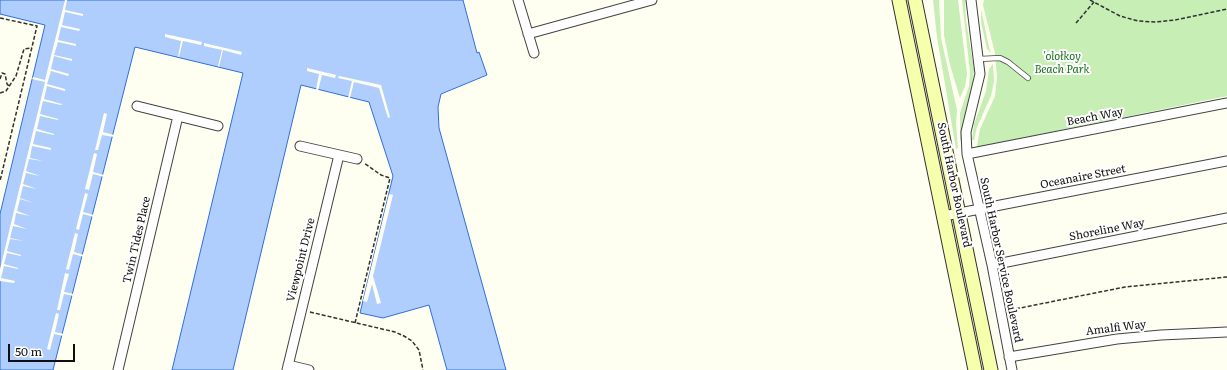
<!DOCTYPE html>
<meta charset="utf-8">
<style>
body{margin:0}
#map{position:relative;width:1227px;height:370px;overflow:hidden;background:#fffff1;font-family:Literata,serif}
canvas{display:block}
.scale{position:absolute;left:8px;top:344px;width:67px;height:18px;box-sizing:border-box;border:2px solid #0f0f0f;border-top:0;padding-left:5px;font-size:12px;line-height:14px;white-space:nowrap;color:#0f0f0f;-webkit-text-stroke:3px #fff;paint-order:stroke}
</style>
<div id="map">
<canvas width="1227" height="370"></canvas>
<div class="scale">50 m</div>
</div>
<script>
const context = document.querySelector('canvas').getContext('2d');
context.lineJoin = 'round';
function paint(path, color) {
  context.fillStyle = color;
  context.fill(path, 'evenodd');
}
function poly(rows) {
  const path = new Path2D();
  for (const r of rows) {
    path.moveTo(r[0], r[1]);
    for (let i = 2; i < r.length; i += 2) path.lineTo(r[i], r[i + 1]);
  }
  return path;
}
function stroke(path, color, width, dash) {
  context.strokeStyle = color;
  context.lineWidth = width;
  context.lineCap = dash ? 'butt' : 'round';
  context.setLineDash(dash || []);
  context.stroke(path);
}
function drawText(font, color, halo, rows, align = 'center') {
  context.font = font + ' Literata,serif';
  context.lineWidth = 4;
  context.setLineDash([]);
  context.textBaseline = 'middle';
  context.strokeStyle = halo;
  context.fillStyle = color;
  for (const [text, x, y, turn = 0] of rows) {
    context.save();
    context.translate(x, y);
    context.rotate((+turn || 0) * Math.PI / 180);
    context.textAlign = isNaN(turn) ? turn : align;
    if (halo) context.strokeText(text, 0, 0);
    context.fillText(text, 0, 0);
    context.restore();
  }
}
const green = poly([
 [933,0,939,0,941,38,957,110,956,123,958,148,956,149,937,37],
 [944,0,958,0,967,74,965,86,960,98,950,65,944,35],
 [962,0,965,0,966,20,974,69,973,81,962,128,962,142,960,140,960,113,969,86,970,72],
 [984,0,1227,0,1227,96,978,147,977,146,980,129,995,96,997,77,995,53,983,5],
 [981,9,989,47,991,53,987,49,981,22],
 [993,64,994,81,991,96,977,127,974,140,972,140,974,124,986,91,989,69]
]);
const water = poly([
 [0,0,463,0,477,53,479,52,487,75,441,94,438,107,439,128,506,370,447,370,429,305,383,318,360,313,393,176,369,102,301,85,233,370,172,370,243,73,135,47,53,370,0,370,0,214,45,25,0,14,0,0]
]);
const pier = poly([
 [65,0,67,0,65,10,83,14,83,16,65,12,62,25,80,29,79,31,61,27,58,40,76,44,76,46,58,42,54,55,72,59,72,61,54,56,51,69,69,74,68,76,51,71,47,84,65,89,65,91,47,86,44,99,62,104,61,105,43,101,40,114,58,119,58,120,40,116,37,129,54,134,54,135,36,131,33,144,51,148,51,150,32,146,30,158,43,161,29,159,26,171,40,176,26,173,23,184,37,189,23,186,20,198,34,203,20,199,17,211,30,216,16,213,14,224,27,229,13,226,10,238,24,241,10,239,7,251,21,255,21,256,7,253,4,264,18,268,18,269,4,266,1,278,15,281,14,283,0,281,0,269,45,82,32,79,33,77,45,80],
 [165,34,202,42,201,45,183,41,179,57,178,57,181,41,165,37],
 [204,43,242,52,241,55,223,50,219,67,218,66,222,50,204,46],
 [307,68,336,75,335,78,322,75,318,91,316,90,319,74,307,71],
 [339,76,381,85,390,117,388,118,379,88,354,82,350,98,348,98,352,81,338,78],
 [104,113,107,114,103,132,114,135,114,137,102,135,98,150,95,150],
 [94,153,97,154,93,172,104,175,104,177,93,174,89,190,85,189],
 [85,193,88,194,83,212,94,215,94,217,83,214,79,230,76,229],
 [389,194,393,195,373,276,381,303,377,304,372,284,367,302,363,301],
 [75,233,78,234,74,252,84,255,84,257,73,254,69,270,66,269],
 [65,273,69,274,64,292,74,294,74,296,64,294,60,310,57,310],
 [56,313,59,314,55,332,64,334,64,336,54,334,50,350,47,349]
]);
const path = poly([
 [1090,0,1120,16,1138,21,1156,22,1175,20,1227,9],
 [0,18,37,26,0,181],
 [1076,23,1094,2],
 [0,79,2,73,5,74,7,84,9,86],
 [0,93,6,91,16,76,24,49,32,48],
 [1010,310,1125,287,1227,277],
 [310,312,395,332,404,336,412,341,419,350,423,370],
 [355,323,390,178,381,175,364,163]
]);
const service = poly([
 [979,59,1000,58,1008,62,1028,78]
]);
const minor = poly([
 [518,0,534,53],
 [971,0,980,74,966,132,967,154,992,265,1012,370],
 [528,34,652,0],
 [137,106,218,126],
 [300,146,357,159],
 [967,154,1227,103],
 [944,216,1227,161],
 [992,265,1227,218],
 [1009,357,1117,339,1161,335,1227,332],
 [288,365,309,370],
 [118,370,178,116],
 [287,370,339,155]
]);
const secondary = poly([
 [899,0,975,370],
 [915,0,991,370]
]);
const parkNames = [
 ["'olołkoy",1062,57],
 ["Beach Park",1062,70]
];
const streetNames = [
 ["Beach Way",1095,117,-11],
 ["Oceanaire Street",1083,177,-11],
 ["South Harbor Boulevard",954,185,78],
 ["Shoreline Way",1107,230,-11],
 ["Twin Tides Place",137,240,-77],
 ["Viewpoint Drive",301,260,-76],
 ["South Harbor Service Boulevard",1001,260,78],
 ["Amalfi Way",1116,328,-7]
];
paint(green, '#c6eeb5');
paint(water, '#afcefd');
stroke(water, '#2e6fdc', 1);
paint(pier, '#fffff1');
stroke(service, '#424242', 6);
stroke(minor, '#424242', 11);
stroke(secondary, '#313131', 15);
stroke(path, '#313131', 1.5, [4, 2]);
stroke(service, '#fff', 4.5);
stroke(minor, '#fff', 9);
stroke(secondary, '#f5ffac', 13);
drawText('italic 11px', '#176f19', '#fff', parkNames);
drawText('11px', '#0f0f0f', '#fff', streetNames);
</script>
